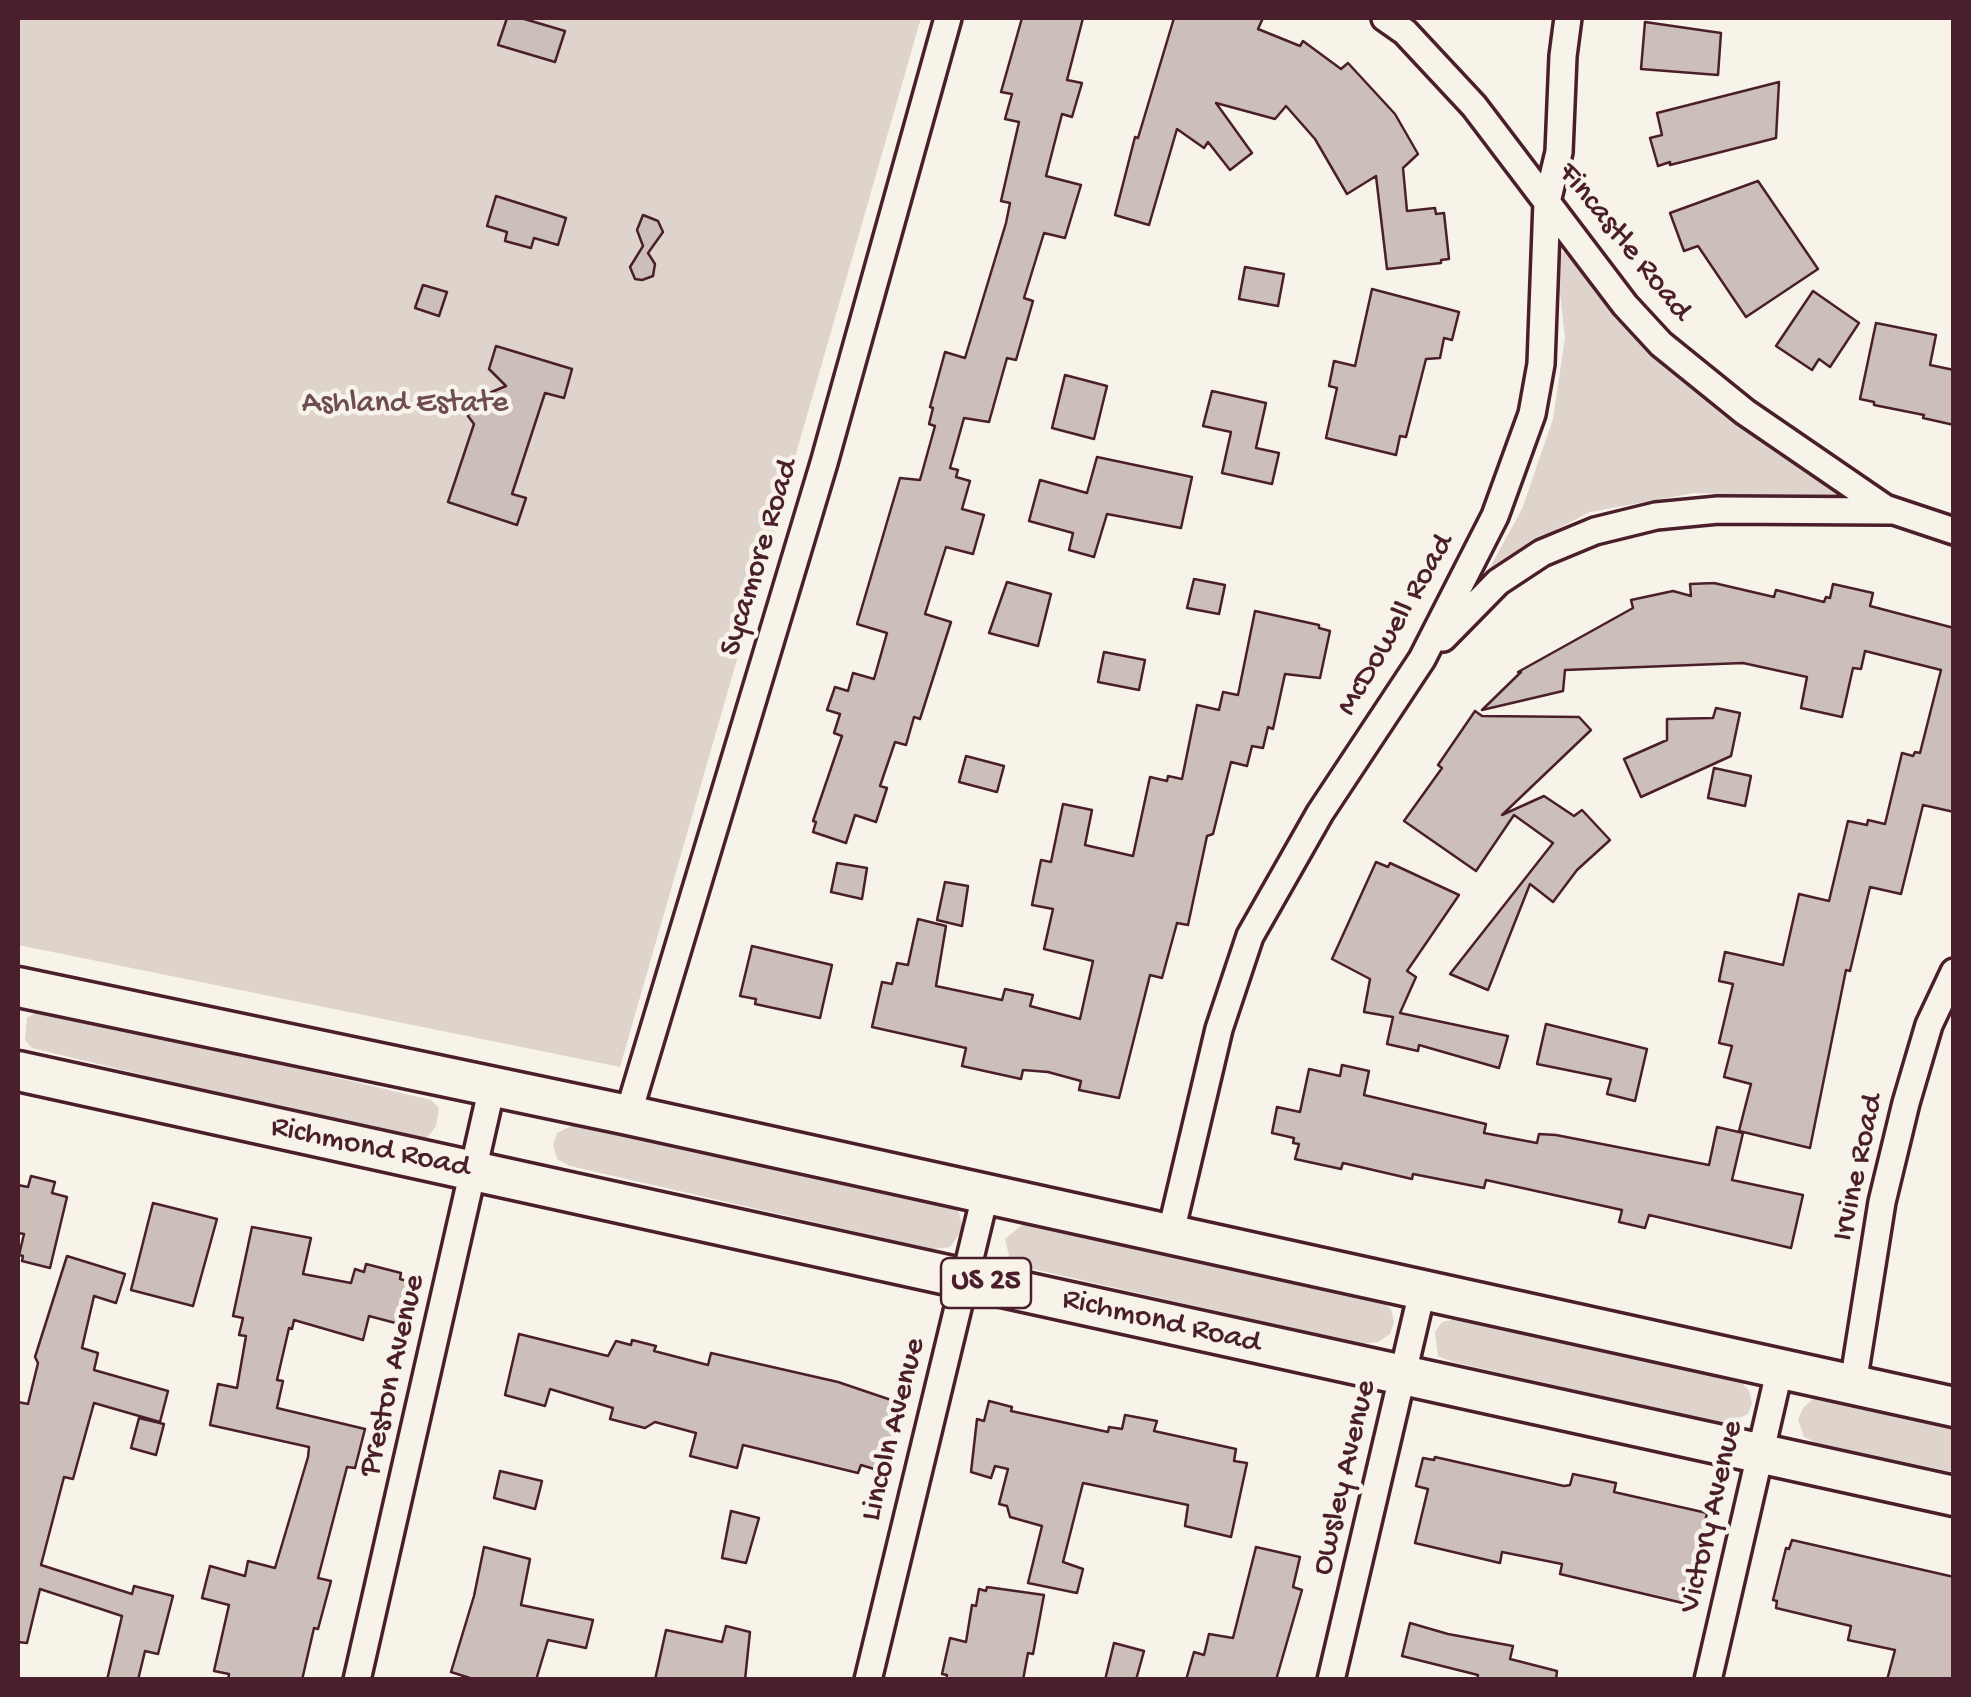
<!DOCTYPE html>
<style>
body{margin:0}
#map{position:relative;width:1971px;height:1697px;overflow:hidden;background:#f7f3e8;font-family:"Gochi Hand",sans-serif}
canvas{display:block}
.frame{position:absolute;inset:0;border:20px solid #4a1f2b;pointer-events:none}
</style>
<div id="map">
<canvas width="1971" height="1697"></canvas>
<div class="frame"></div>
</div>
<script>
const context = document.querySelector('canvas').getContext('2d');
context.lineJoin = 'round';
function paint(path, color) {
  context.fillStyle = color;
  context.fill(path, 'evenodd');
}
function poly(rows) {
  const path = new Path2D();
  for (const r of rows) {
    path.moveTo(r[0], r[1]);
    for (let i = 2; i < r.length; i += 2) path.lineTo(r[i], r[i + 1]);
  }
  return path;
}
function stroke(path, color, width, dash) {
  context.strokeStyle = color;
  context.lineWidth = width;
  context.lineCap = dash ? 'butt' : 'round';
  context.setLineDash(dash || []);
  context.stroke(path);
}
function drawText(font, color, halo, rows, align = 'center') {
  context.font = font + ' "Gochi Hand",sans-serif';
  context.lineWidth = 9;
  context.setLineDash([]);
  context.textBaseline = 'middle';
  context.strokeStyle = halo;
  context.fillStyle = color;
  for (const [text, x, y, turn = 0] of rows) {
    context.save();
    context.translate(x, y);
    context.rotate((+turn || 0) * Math.PI / 180);
    context.textAlign = isNaN(turn) ? turn : align;
    if (halo) context.strokeText(text, 0, 0);
    context.fillText(text, 0, 0);
    context.restore();
  }
}
const green = poly([
 [18,18,921,18,620,1067,18,945],
 [1564,251,1625,327,1692,388,1782,450,1851,492,1845,499,1694,493,1590,512,1523,547,1490,576,1488,571,1522,509,1553,419,1565,338,1558,274,1559,257],
 [42,1008,431,1100,439,1108,436,1126,426,1139,397,1136,32,1048,25,1040,27,1018],
 [580,1122,949,1202,958,1209,963,1229,950,1247,932,1249,570,1166,557,1159,553,1145,557,1133],
 [1035,1224,1380,1299,1391,1309,1394,1322,1390,1334,1378,1342,1362,1344,1011,1264,1005,1239,1022,1225],
 [1456,1319,1740,1381,1749,1391,1752,1403,1748,1414,1726,1424,1453,1362,1438,1356,1435,1332,1442,1322],
 [1813,1399,1953,1427,1953,1472,1817,1443,1804,1437,1798,1419,1804,1407]
]);
const building = poly([
 [507,18,521,18,565,31,555,62,498,45,507,18],
 [1022,18,1083,18,1067,80,1082,83,1072,117,1062,114,1046,176,1081,185,1065,238,1044,233,1024,298,1033,301,1016,360,1007,358,989,422,964,418,950,468,958,470,956,477,970,481,962,509,984,515,973,554,946,547,925,614,951,622,920,719,914,717,906,745,895,742,880,786,887,788,876,822,855,815,846,843,813,832,816,822,813,821,842,736,834,733,840,714,827,710,835,687,848,691,853,673,874,679,887,633,857,624,900,478,920,480,935,426,929,424,933,408,930,407,945,352,965,358,1006,223,1010,203,1001,201,1019,122,1005,119,1012,94,1001,92,1022,18],
 [1174,18,1263,18,1258,29,1300,46,1303,41,1341,69,1348,63,1395,114,1418,154,1403,168,1407,211,1435,208,1436,214,1444,213,1449,259,1441,260,1441,263,1387,269,1376,176,1347,194,1315,139,1286,106,1275,119,1216,103,1252,153,1230,170,1208,142,1204,148,1177,129,1149,225,1115,215,1135,137,1138,138,1174,18],
 [1645,22,1721,33,1718,75,1641,69,1645,22],
 [1779,82,1776,138,1670,165,1670,162,1658,166,1650,138,1662,135,1657,113,1779,82],
 [1758,181,1818,269,1746,317,1698,246,1684,251,1670,213,1758,181],
 [496,196,566,218,558,245,534,238,531,248,505,241,507,232,487,226,496,196],
 [643,215,658,221,663,232,648,253,655,264,653,276,642,280,635,279,630,267,643,246,637,230,643,215],
 [1245,267,1284,274,1278,306,1239,299,1245,267],
 [423,285,447,292,439,316,415,308,423,285],
 [1372,289,1459,312,1452,340,1444,338,1440,358,1426,359,1406,437,1400,436,1396,455,1326,438,1337,388,1329,386,1334,361,1355,366,1372,289],
 [1813,291,1859,323,1830,367,1819,359,1812,370,1776,346,1813,291],
 [1876,323,1936,335,1930,365,1954,370,1954,425,1923,418,1924,415,1874,405,1874,402,1860,399,1876,323],
 [496,346,572,369,564,398,545,393,512,494,526,498,517,525,448,502,474,424,468,416,475,399,506,386,489,369,496,346],
 [1065,375,1107,386,1094,439,1052,428,1065,375],
 [1212,391,1266,403,1256,448,1279,453,1272,484,1222,473,1231,432,1203,426,1212,391],
 [1097,457,1192,477,1181,528,1107,514,1094,557,1069,550,1073,533,1029,521,1040,480,1087,493,1097,457],
 [1194,579,1225,585,1219,614,1187,608,1194,579],
 [1007,582,1051,594,1038,646,989,633,1007,582],
 [1714,583,1774,597,1776,590,1824,602,1826,597,1830,598,1833,584,1873,593,1870,606,1954,628,1954,812,1923,805,1901,894,1870,887,1850,971,1846,970,1810,1148,1739,1131,1751,1084,1724,1077,1732,1046,1719,1043,1733,984,1719,981,1725,952,1783,965,1799,894,1829,901,1848,821,1867,825,1868,820,1885,824,1902,753,1913,756,1915,752,1920,753,1941,670,1865,651,1861,669,1853,668,1842,717,1801,708,1807,677,1743,663,1565,670,1563,691,1482,710,1521,672,1518,672,1633,608,1631,600,1673,591,1691,596,1690,584,1714,583],
 [1255,611,1319,625,1319,628,1330,631,1320,678,1285,674,1273,729,1268,727,1263,748,1252,746,1247,766,1231,762,1213,834,1207,836,1188,925,1177,923,1162,978,1150,975,1119,1098,1079,1090,1081,1081,1048,1072,1023,1070,1021,1079,962,1066,966,1048,872,1027,882,982,892,984,897,963,908,965,918,919,946,926,936,986,1002,1000,1005,989,1033,995,1030,1006,1080,1019,1093,961,1044,949,1053,909,1032,905,1041,860,1051,862,1063,804,1092,810,1085,845,1133,856,1150,777,1167,781,1168,776,1182,779,1197,705,1219,710,1223,692,1238,695,1255,611],
 [1104,652,1145,660,1139,690,1098,682,1104,652],
 [1716,708,1740,713,1731,756,1641,797,1624,759,1667,740,1667,719,1713,718,1716,708],
 [1475,711,1482,716,1579,717,1591,730,1502,815,1544,796,1574,816,1582,810,1610,840,1577,870,1553,902,1530,884,1488,990,1450,974,1553,843,1514,815,1476,871,1404,821,1442,768,1438,765,1475,711],
 [966,756,1004,766,997,792,959,782,966,756],
 [1714,768,1751,776,1745,806,1708,798,1714,768],
 [1376,862,1388,867,1390,863,1459,895,1407,971,1416,977,1400,1013,1508,1036,1499,1068,1419,1045,1418,1051,1387,1044,1393,1017,1364,1012,1370,979,1332,959,1376,862],
 [837,863,867,868,862,899,831,892,837,863],
 [945,882,968,886,962,926,937,920,945,882],
 [752,946,832,965,820,1018,755,1004,756,999,740,996,752,946],
 [1546,1024,1647,1049,1635,1101,1607,1094,1611,1079,1537,1064,1546,1024],
 [1342,1065,1369,1071,1364,1095,1486,1124,1484,1133,1537,1143,1539,1134,1556,1135,1709,1165,1717,1127,1743,1133,1732,1180,1803,1195,1791,1248,1649,1215,1645,1228,1619,1222,1622,1210,1486,1180,1484,1188,1413,1174,1412,1179,1343,1163,1341,1169,1295,1159,1299,1144,1293,1143,1294,1138,1272,1133,1277,1107,1300,1112,1309,1069,1340,1076,1342,1065],
 [31,1176,55,1182,52,1193,67,1197,50,1268,22,1261,23,1256,19,1255,24,1234,18,1233,18,1185,28,1187,31,1176],
 [153,1203,217,1219,193,1306,131,1290,153,1203],
 [252,1227,311,1238,303,1274,351,1283,355,1269,364,1272,366,1264,401,1273,400,1279,414,1283,403,1325,369,1316,363,1340,294,1320,292,1329,289,1328,277,1380,283,1381,277,1408,365,1429,355,1468,347,1467,318,1578,331,1581,318,1629,314,1628,302,1680,228,1680,229,1674,214,1671,229,1605,202,1598,210,1566,245,1576,248,1561,275,1568,308,1457,309,1447,210,1425,218,1384,237,1388,246,1336,239,1335,243,1318,233,1316,252,1227],
 [67,1256,125,1274,116,1303,94,1296,82,1348,98,1353,94,1370,168,1391,160,1422,94,1403,73,1479,64,1477,41,1565,132,1594,134,1586,173,1596,158,1654,145,1651,138,1680,107,1680,122,1616,40,1589,27,1643,18,1642,18,1402,28,1404,38,1363,35,1357,67,1256],
 [519,1334,608,1356,616,1341,631,1345,632,1340,656,1346,654,1351,708,1365,711,1353,838,1382,897,1402,893,1415,901,1418,884,1472,861,1465,858,1473,743,1445,737,1468,690,1456,696,1433,655,1422,645,1428,610,1419,613,1408,550,1389,545,1406,505,1395,519,1334],
 [989,1401,1012,1407,1011,1411,1108,1432,1109,1427,1122,1429,1125,1415,1157,1421,1154,1431,1236,1449,1234,1461,1247,1463,1231,1537,1185,1526,1188,1505,1083,1483,1063,1562,1083,1569,1077,1593,1028,1583,1042,1526,1010,1517,1007,1506,999,1504,1008,1469,995,1466,991,1478,971,1472,977,1419,984,1421,989,1401],
 [139,1418,164,1424,156,1455,131,1448,139,1418],
 [1435,1457,1564,1486,1570,1485,1573,1474,1616,1483,1614,1492,1707,1513,1687,1604,1560,1574,1562,1564,1502,1552,1500,1563,1415,1543,1428,1489,1416,1486,1423,1458,1434,1460,1435,1457],
 [500,1471,542,1481,535,1509,494,1498,500,1471],
 [731,1511,759,1518,746,1563,722,1558,731,1511],
 [1792,1540,1954,1577,1954,1680,1887,1680,1895,1650,1848,1640,1851,1626,1776,1608,1777,1601,1773,1600,1786,1548,1789,1549,1792,1540],
 [484,1547,530,1559,521,1605,593,1620,586,1648,548,1640,536,1680,476,1680,451,1672,474,1596,484,1547],
 [1256,1547,1300,1557,1293,1587,1302,1590,1276,1680,1186,1680,1194,1652,1204,1655,1209,1634,1233,1638,1256,1547],
 [987,1587,1044,1595,1033,1654,1028,1653,1023,1680,946,1680,947,1675,942,1674,950,1638,966,1642,972,1605,976,1606,979,1589,986,1591,987,1587],
 [1410,1623,1448,1634,1513,1646,1510,1659,1557,1671,1556,1680,1477,1680,1478,1675,1402,1656,1410,1623],
 [726,1626,750,1632,745,1680,655,1680,666,1630,722,1642,726,1626],
 [1114,1643,1144,1651,1136,1680,1105,1680,1114,1643]
]);
const street = poly([
 [1385,18,1405,32,1474,106,1625,305,1661,344,1745,412,1885,508,1954,531],
 [1443,638,1498,582,1542,553,1595,531,1656,516,1718,510,1890,511],
 [628,1115,824,463,948,18],
 [1170,1236,1219,1029,1250,936,1320,813,1422,659,1495,516,1532,414,1541,364,1547,202,1559,152,1563,56,1568,18],
 [1853,1384,1882,1202,1906,1103,1929,1025,1954,972],
 [357,1680,492,1087],
 [868,1680,985,1196],
 [1331,1680,1422,1292],
 [1708,1680,1780,1368]
]);
const primary = poly([
 [18,987,628,1115,1954,1407],
 [18,1071,1954,1496]
]);
const shields = [
 [986,1283,90]
];
const shieldNames = [
 ["US 25",986,1283]
];
const streetNames = [
 ["Fincastle Road",1623,243,51],
 ["Sycamore Road",761,558,-73],
 ["McDowell Road",1397,626,-60],
 ["Richmond Road",370,1149,12],
 ["Irvine Road",1860,1168,-78],
 ["Richmond Road",1161,1323,13],
 ["Preston Avenue",394,1376,-77],
 ["Lincoln Avenue",895,1430,-76],
 ["Owsley Avenue",1346,1478,-77],
 ["Victory Avenue",1713,1517,-77]
];
const parkNames = [
 ["Ashland Estate",405,405]
];
paint(green, '#ded4cc');
paint(building, '#ccbfb9');
stroke(building, '#4a1f2b', 2.5);
stroke(street, '#4a1f2b', 32);
stroke(primary, '#4a1f2b', 45);
stroke(street, '#f7f3e8', 25);
stroke(primary, '#f7f3e8', 38);
for (const [x, y, w] of shields) {
  const box = new Path2D();
  box.roundRect(x - w / 2, y - 25, w, 50, 8);
  context.fillStyle = '#f7f3e8';
  context.fill(box);
  stroke(box, '#4a1f2b', 2.5);
}
drawText('bold 30px', '#4a1f2b', null, shieldNames);
drawText('32px', '#4a1f2b', '#f7f3e8', streetNames);
drawText('32px', '#6f4c53', '#f7f3e8', parkNames);
</script>
